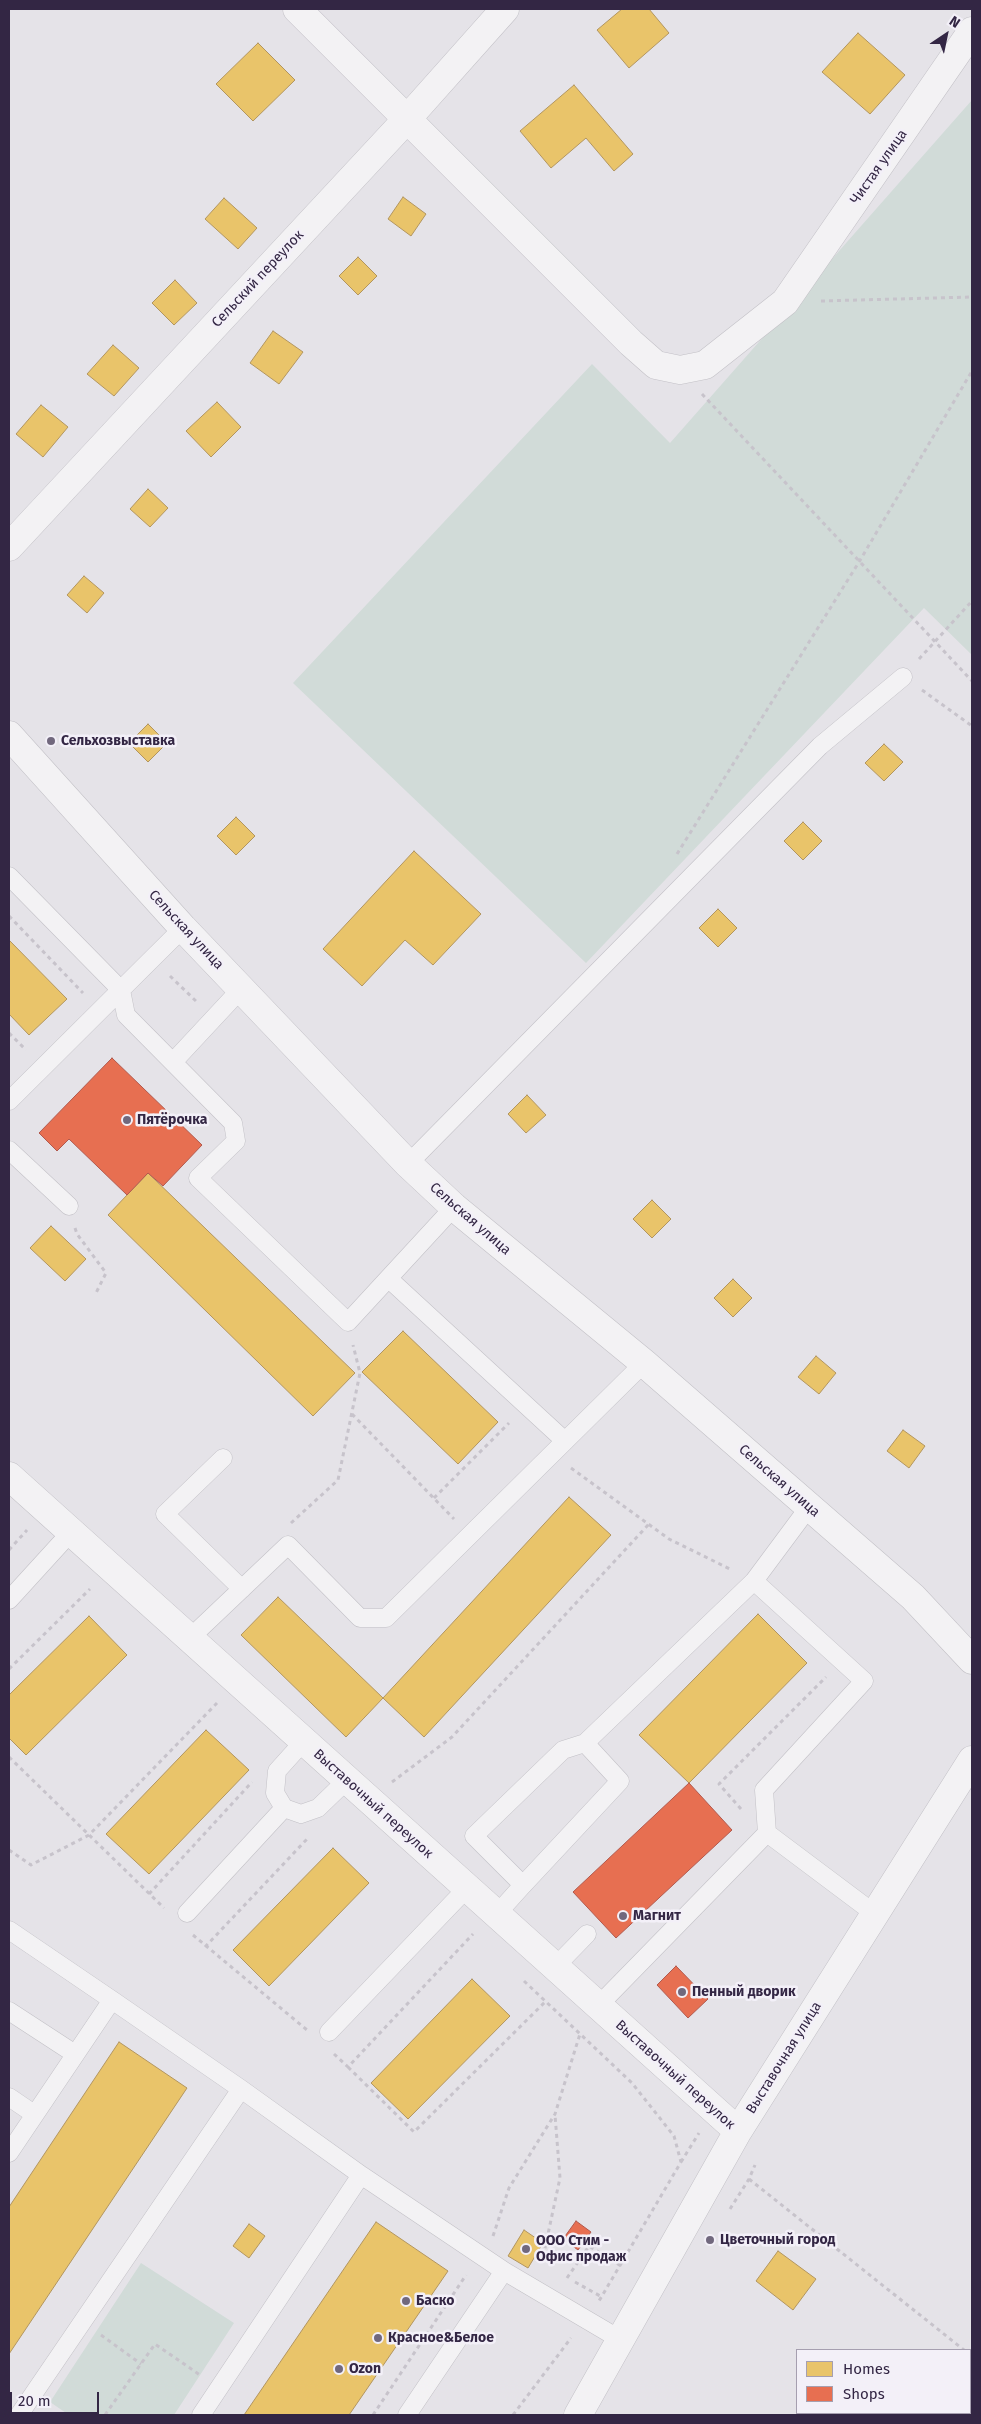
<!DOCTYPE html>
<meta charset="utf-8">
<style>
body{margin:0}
#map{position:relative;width:981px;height:2424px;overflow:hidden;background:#e5e3e8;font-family:"Fira Sans",sans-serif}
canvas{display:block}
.frame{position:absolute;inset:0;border:10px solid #332644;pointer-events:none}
.legend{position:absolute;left:796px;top:2349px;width:175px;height:65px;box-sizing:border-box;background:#f3f0f8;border:1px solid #a69fb0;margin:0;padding:6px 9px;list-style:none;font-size:15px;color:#332644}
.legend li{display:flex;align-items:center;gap:10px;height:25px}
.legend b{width:25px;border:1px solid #a69fb0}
.north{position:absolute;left:921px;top:10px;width:50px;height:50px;-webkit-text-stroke:4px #f3f0f8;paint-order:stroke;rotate:34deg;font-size:14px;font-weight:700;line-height:20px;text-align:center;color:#332644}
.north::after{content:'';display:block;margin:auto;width:18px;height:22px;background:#332644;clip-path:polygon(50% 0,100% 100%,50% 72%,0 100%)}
.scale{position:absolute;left:10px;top:2392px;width:89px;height:22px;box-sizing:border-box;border:2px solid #332644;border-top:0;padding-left:6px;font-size:15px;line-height:18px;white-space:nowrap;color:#332644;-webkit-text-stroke:4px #f3f0f8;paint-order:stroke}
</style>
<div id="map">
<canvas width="981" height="2424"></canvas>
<div class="frame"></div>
<ul class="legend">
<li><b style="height:14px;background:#e9c46a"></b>Homes</li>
<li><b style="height:14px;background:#e76f51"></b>Shops</li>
</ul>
<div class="north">N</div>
<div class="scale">20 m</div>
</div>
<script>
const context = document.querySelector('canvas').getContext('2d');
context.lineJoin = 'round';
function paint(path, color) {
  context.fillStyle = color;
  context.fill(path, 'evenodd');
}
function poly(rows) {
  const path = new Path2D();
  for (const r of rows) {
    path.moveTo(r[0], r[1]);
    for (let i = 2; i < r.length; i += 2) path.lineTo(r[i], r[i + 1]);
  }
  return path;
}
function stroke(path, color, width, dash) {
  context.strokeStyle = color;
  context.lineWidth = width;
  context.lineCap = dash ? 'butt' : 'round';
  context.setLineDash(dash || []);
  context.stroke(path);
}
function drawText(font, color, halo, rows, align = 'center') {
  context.font = font + ' "Fira Sans",sans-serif';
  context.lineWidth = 5;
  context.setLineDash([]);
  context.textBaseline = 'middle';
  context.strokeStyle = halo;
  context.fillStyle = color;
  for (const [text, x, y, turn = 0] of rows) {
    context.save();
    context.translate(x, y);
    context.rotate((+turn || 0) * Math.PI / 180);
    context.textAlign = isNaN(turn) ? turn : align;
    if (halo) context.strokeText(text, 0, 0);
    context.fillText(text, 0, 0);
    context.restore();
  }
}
const green = poly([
 [972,100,972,655,924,608,586,963,293,683,592,364,670,443],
 [141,2263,234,2323,174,2415,69,2415,50,2402]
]);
const homes = poly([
 [622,9,649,9,669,33,629,68,597,30,622,9],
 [858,33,905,75,870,114,822,72,858,33],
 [258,43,295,80,253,121,216,84,258,43],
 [574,85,633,154,614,171,586,138,551,168,520,131,574,85],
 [403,197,426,214,411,236,388,219,403,197],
 [224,198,257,228,238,249,205,219,224,198],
 [358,257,377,276,358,295,339,276,358,257],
 [175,280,197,303,174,325,152,303,175,280],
 [273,331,303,352,279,384,250,363,273,331],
 [113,345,139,368,114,396,87,374,113,345],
 [217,402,241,427,211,457,186,431,217,402],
 [41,405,68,427,43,457,16,434,41,405],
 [148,489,168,508,150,527,130,509,148,489],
 [84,576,104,593,87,613,67,595,84,576],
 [148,724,167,743,148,762,129,743,148,724],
 [884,744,903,762,884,781,865,763,884,744],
 [236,817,255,836,236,855,217,836,236,817],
 [803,822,822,841,803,860,784,841,803,822],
 [414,851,481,914,433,965,405,940,362,986,323,949,414,851],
 [718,909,737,928,718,947,699,928,718,909],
 [9,940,67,999,29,1035,9,1014,9,940],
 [527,1095,546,1115,526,1133,508,1114,527,1095],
 [148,1173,355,1373,313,1416,108,1215,148,1173],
 [652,1200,671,1219,652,1238,633,1219,652,1200],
 [51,1226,86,1259,65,1281,30,1248,51,1226],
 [733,1279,752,1298,733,1317,714,1298,733,1279],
 [403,1331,498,1422,458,1464,362,1372,403,1331],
 [816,1356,836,1373,819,1394,798,1377,816,1356],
 [903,1430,925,1446,909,1468,887,1451,903,1430],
 [569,1497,611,1535,424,1737,383,1698,569,1497],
 [278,1597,383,1698,346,1737,241,1635,278,1597],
 [758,1614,807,1663,689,1783,639,1735,758,1614],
 [89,1616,127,1655,26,1755,9,1738,9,1695,89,1616],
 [206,1730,249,1770,149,1874,106,1834,206,1730],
 [333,1848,369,1883,269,1986,233,1950,333,1848],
 [472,1979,510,2016,408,2119,371,2083,472,1979],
 [119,2042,187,2088,9,2354,9,2207,119,2042],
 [376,2222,448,2271,349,2415,244,2415,376,2222],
 [249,2224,265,2236,249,2258,233,2246,249,2224],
 [524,2230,543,2243,528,2268,508,2256,524,2230],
 [778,2251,816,2279,793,2310,756,2281,778,2251]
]);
const shops = poly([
 [112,1058,202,1145,163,1186,148,1173,127,1195,69,1139,57,1151,39,1133,112,1058],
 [689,1783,732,1830,616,1938,573,1892,689,1783],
 [676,1966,708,1999,688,2018,657,1985,676,1966],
 [576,2221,591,2232,578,2250,563,2239,576,2221]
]);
const path = poly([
 [821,301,972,297],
 [702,394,972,681],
 [919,659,972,601],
 [922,690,972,726],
 [677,854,859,562,972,371],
 [9,916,83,993],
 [170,976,198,1003],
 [9,1033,26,1050],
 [75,1228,77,1234,106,1273,95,1295],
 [352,1414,454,1519],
 [571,1468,669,1539,732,1570],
 [434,1498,509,1423],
 [291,1523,338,1480,360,1373,353,1345],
 [9,1550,27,1530],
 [9,1669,90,1589],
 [9,1757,164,1908],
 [392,1782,452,1737,649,1524],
 [741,1809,719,1784,826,1677],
 [9,1850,31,1865,89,1835,217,1703],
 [149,1894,252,1782],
 [193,1935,307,2030],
 [205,1947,308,1838],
 [524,1981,632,2083,674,2136,681,2162,599,2301],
 [334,2054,348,2067,473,1934],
 [348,2067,414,2132,547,2000],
 [681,2162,699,2133],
 [749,2179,964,2350],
 [730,2209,749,2179,755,2165],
 [493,2236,509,2188,555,2114,580,2034],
 [537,2262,545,2248,560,2178,555,2115],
 [567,2278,589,2246,621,2266],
 [575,2282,602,2297],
 [101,2335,141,2364],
 [970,2355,972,2357],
 [105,2415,155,2344,200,2375],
 [373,2415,466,2275],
 [513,2415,571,2338]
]);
const service = poly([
 [9,876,121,990,126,1015,233,1123,236,1141,198,1178,348,1322,454,1207],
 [173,1062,241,989],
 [9,1101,183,928],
 [9,1150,69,1206],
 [408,1164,820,746,903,677],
 [389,1279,565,1441],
 [223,1458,165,1514,242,1589],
 [754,1581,809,1507],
 [9,1600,71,1532],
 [190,1638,288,1545,360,1618,386,1618,644,1363],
 [304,1741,277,1771,275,1793,284,1808,301,1814,318,1808,347,1780],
 [585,1743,563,1750,474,1836,523,1885,620,1781,585,1743,754,1581,864,1681,764,1790,767,1833,598,2006],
 [767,1833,875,1914],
 [187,1913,284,1808],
 [496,1915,523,1885],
 [9,1930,112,2000],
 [555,1967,587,1934],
 [9,2011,75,2054],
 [329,2032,467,1888],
 [9,2097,34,2114],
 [9,2153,112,2000,241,2089,361,2175,504,2271,621,2340],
 [19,2415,241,2089],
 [201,2415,361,2175],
 [407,2415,504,2271]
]);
const minor = poly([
 [297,9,631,343,656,365,680,370,705,365,785,302,972,31],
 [9,547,407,119,505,9],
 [9,1476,738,2131],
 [578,2415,738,2131,972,1760]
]);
const tertiary = poly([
 [9,735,183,928,408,1164,454,1207,644,1363,913,1597,972,1660]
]);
const markers = [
 [51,741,5,"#71687d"],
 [127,1120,5,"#71687d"],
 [623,1916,5,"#71687d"],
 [682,1992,5,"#71687d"],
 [710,2240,5,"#71687d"],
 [526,2249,5,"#71687d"],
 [406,2301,5,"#71687d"],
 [378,2338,5,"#71687d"],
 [339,2369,5,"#71687d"]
];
const streetNames = [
 ["Чистая улица",879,167,-55],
 ["Сельский переулок",258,279,-47],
 ["Сельская улица",186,930,47],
 ["Сельская улица",470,1219,41],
 ["Сельская улица",779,1481,41],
 ["Выставочный переулок",373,1804,42],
 ["Выставочная улица",784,2058,-58],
 ["Выставочный переулок",675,2075,42]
];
const poiNames = [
 ["Сельхозвыставка",61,741],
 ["Пятёрочка",137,1120],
 ["Магнит",633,1916],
 ["Пенный дворик",692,1992],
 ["Цветочный город",720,2240],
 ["ООО Стим -",536,2241],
 ["Офис продаж",536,2257],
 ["Баско",416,2301],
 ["Красное&Белое",388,2338],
 ["Ozon",349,2369]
];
paint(green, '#d1dbd8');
paint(homes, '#e9c46a');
stroke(homes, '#b2955f', 1);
paint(shops, '#e76f51');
stroke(shops, '#b1594d', 1);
stroke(service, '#c2c0c6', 19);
stroke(minor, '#c2c0c6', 29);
stroke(tertiary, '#c2c0c6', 29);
stroke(path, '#c7c3cb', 3, [4, 4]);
stroke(service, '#f3f2f4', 18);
stroke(minor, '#f3f2f4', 28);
stroke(tertiary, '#f3f2f4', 28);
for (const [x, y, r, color] of markers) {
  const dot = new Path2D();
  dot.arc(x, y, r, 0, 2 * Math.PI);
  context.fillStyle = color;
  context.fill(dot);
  stroke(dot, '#f3f0f8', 2);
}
drawText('14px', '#332644', '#f3f0f8', streetNames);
drawText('bold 14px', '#332644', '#f3f0f8', poiNames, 'left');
</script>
